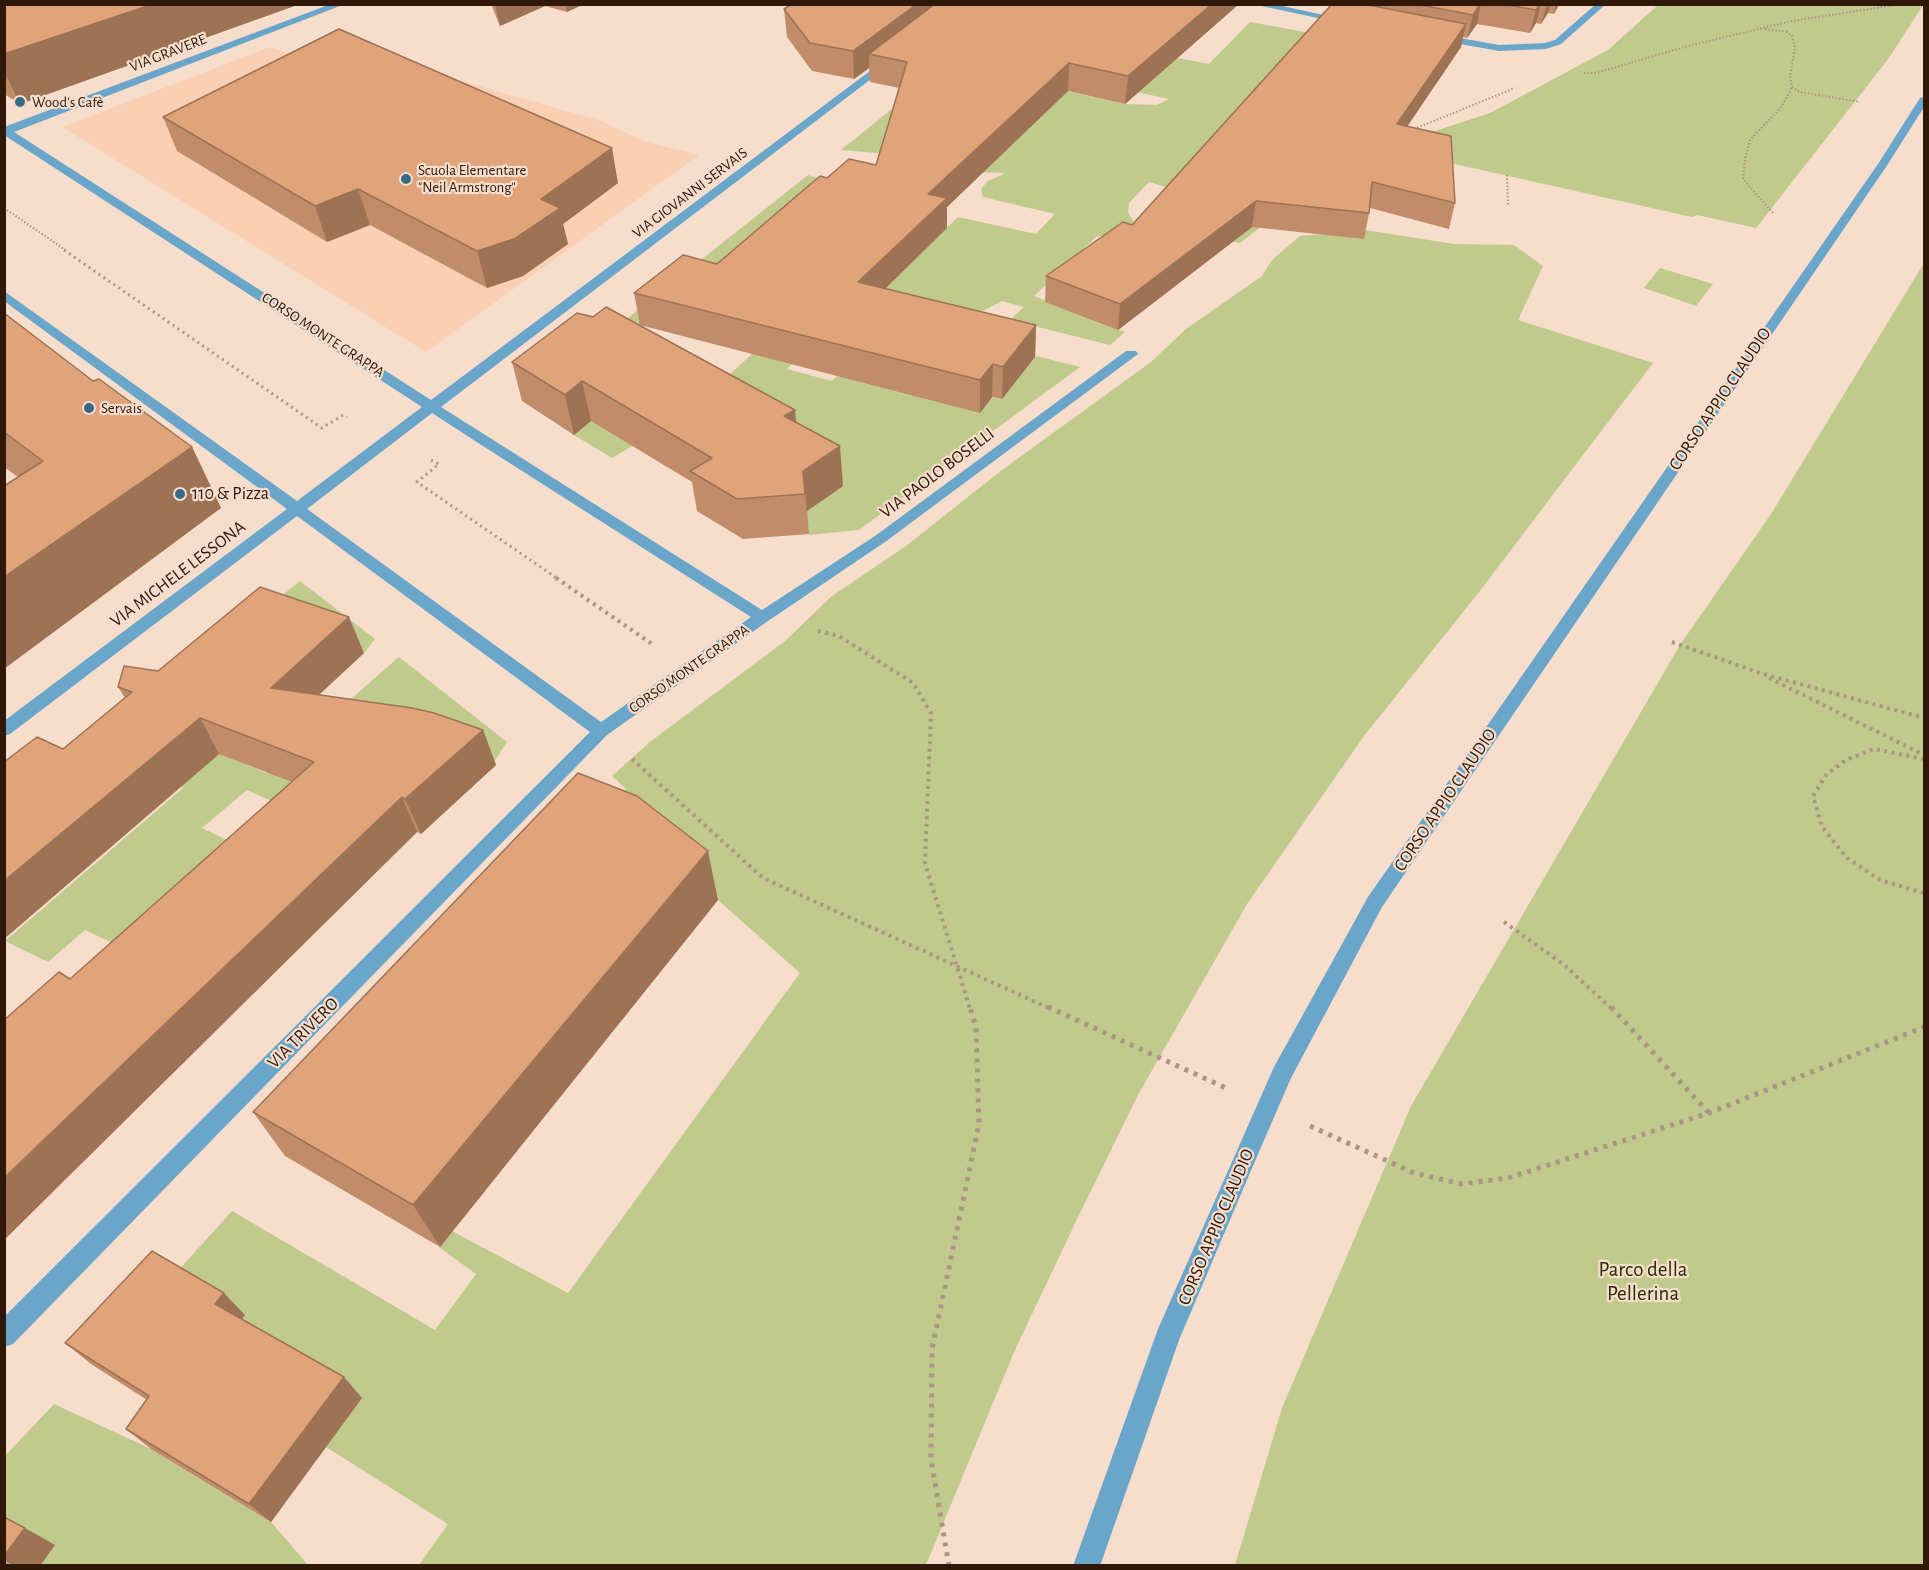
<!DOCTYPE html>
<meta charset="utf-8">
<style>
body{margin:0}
#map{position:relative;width:1929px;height:1570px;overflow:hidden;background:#f6ddcc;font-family:"Alegreya Sans",sans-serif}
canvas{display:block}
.frame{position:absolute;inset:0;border:6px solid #2f1808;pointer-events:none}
</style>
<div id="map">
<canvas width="1929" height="1570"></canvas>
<div class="frame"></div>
</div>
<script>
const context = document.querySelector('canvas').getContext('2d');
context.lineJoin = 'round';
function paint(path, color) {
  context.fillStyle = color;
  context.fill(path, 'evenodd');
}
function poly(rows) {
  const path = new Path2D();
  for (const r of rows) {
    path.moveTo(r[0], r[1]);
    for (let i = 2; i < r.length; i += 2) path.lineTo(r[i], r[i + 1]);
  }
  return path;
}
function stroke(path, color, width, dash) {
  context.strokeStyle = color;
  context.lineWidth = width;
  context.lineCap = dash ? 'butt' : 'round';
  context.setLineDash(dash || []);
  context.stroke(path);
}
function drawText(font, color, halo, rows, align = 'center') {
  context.font = font + ' "Alegreya Sans",sans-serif';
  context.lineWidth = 4.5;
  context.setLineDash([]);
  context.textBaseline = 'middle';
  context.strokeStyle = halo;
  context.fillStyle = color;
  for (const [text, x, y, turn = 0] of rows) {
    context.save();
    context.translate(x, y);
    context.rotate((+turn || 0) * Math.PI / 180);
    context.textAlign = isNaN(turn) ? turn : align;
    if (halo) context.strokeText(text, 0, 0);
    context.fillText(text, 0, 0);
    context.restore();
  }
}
const built = poly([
 [270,47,378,85,413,67,601,121,646,142,699,155,426,352,62,127]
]);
const green = poly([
 [1658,5,1923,5,1889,58,1756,228,1697,215,1692,217,1383,148,1315,185,1240,243,1178,229,1169,188,1149,182,1129,203,1128,212,1135,225,1129,230,1096,237,1034,296,1125,332,1110,345,1010,320,1024,307,1002,301,981,312,916,296,888,321,844,310,787,369,832,381,837,376,1002,399,1036,356,1080,367,859,530,809,535,807,511,712,399,612,458,574,435,614,399,728,376,777,331,688,286,639,325,624,321,808,175,851,189,919,255,958,217,1036,234,1055,214,983,197,981,189,988,181,1006,173,974,172,889,154,841,150,903,100,1057,89,1125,104,1157,105,1169,99,1050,73,1112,45,1209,64,1250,22,1349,40,1383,148,1490,113,1608,50],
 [1365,230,1454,244,1514,245,1543,266,1518,320,1653,363,1479,592,1364,736,1247,904,1139,1093,1079,1215,1014,1352,926,1565,419,1565,448,1524,326,1447,362,1398,237,1326,244,1316,175,1274,232,1211,435,1330,476,1274,439,1247,452,1231,568,1293,800,973,718,900,650,845,593,823,626,789,612,776,651,741,785,641,832,596,906,546,1002,470,1151,362,1186,329,1262,276,1272,260,1300,236],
 [1924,263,1924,1565,1235,1565,1282,1408,1411,1106,1680,645,1771,514],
 [1660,268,1713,284,1696,306,1644,288],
 [300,581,375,639,364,653,245,764,266,773,399,657,507,742,486,774,471,756,349,836,247,790,202,828,233,843,136,954,85,930,48,962,5,941,183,788,94,747],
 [54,1404,151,1449,271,1522,308,1565,40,1565,5,1518,4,1457]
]);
const pathFar3 = poly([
 [1765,29,1787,32,1792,36,1795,47,1790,77,1792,87,1800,92,1860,102],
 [1584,73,1596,73,1688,46,1792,21,1902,4],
 [1414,129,1515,88],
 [1507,175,1508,205],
 [4,208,67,251],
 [1773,213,1743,179,1745,159,1750,140,1782,106,1792,87]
]);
const pathFar2 = poly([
 [64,250,322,428,343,415,347,417],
 [431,460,439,464,417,482,558,579]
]);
const pathFar1 = poly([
 [556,578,652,644],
 [818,631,839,636,913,683,931,713,925,863,970,1009],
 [1672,642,1760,673,1924,718],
 [1769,678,1924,755],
 [632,759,763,878,1051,1009],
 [1924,759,1874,749,1846,760,1826,775,1813,796,1822,827,1847,858,1880,880,1924,893],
 [1504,922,1563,964,1612,1009]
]);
const path = poly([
 [1048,1007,1226,1088],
 [1611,1007,1709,1113],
 [1310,1126,1414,1173,1462,1184,1508,1178,1709,1113,1924,1027],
 [949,1566,931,1459,932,1349,979,1124,976,1027,970,1007]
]);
const minor = poly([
 [331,4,345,4,14,132,431,400,886,59,892,59,892,63,441,407,762,610,875,536,1126,351,1136,351,1138,354,885,542,768,621,607,735,13,1344,4,1347,4,1317,590,732,297,516,10,734,4,736,4,721,287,509,4,301,4,291,297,501,422,407,4,135,4,127,331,4],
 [432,413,472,439,751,617,601,722,307,509,432,413],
 [1252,4,1273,4,1351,21,1346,24,1252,4],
 [1596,4,1606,4,1561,44,1546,49,1499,51,1438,40,1433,37,1438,34,1499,45,1545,43,1555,40,1596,4],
 [1924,97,1924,107,1888,164,1382,907,1291,1078,1255,1161,1179,1340,1100,1566,1073,1566,1158,1329,1274,1067,1368,897,1878,164,1920,98,1924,97]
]);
const wall = poly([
 [4,4,300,4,20,104,4,94],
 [491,4,584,4,567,12,545,6,500,26],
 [792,4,1239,4,1125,104,1068,91,947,207,947,228,885,289,1036,325,1035,357,1002,399,992,397,980,413,640,325,634,293,717,264,827,178,876,165,899,88,870,82,869,68,854,79,812,71,787,37,784,9],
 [1332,4,1559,4,1554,14,1548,13,1541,24,1536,23,1530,33,1477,24,1467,38,1463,37,1461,47,1407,126,1455,203,1449,229,1370,208,1364,239,1252,227,1118,330,1045,302,1046,276,1132,225],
 [163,117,618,183,563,224,568,244,523,276,487,288,370,225,327,242,177,151],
 [4,313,93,381,192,447,221,508,18,477,4,467],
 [512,362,796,422,843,486,807,511,809,534,743,539,697,511,692,482,591,421,574,435,522,401],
 [364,653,319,695,483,730,496,765,421,834,417,832,4,1240,4,1020,70,979,292,782,219,754,4,939,63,749,125,698,118,687,158,671],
 [718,900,440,1247,285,1156,253,1112],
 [245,1315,242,1319,362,1398,271,1522,151,1449,126,1429,147,1400,91,1364,65,1343]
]);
const shadedWall = poly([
 [153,4,300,4,20,104,4,71,4,54],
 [495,4,545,4,545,6,500,26],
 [565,4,584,4,567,12],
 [917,4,954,4,869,54,869,68,854,79,853,51],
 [1212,4,1239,4,1125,104,1128,76],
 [1480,4,1481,4,1477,24,1467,38,1473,15],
 [1540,4,1541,4,1536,23,1530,33,1536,10],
 [1547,4,1551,4,1548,13,1541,24],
 [1556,4,1559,4,1554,14],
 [1466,24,1461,47,1392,149,1397,124],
 [1069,63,1068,91,947,207,947,228,859,314,858,282,928,194],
 [612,148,618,183,563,224,568,244,523,276,487,288,477,251,541,199],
 [358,189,370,225,327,242,315,206],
 [1256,201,1252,227,1118,330,1120,304],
 [1036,325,1035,357,1002,399,1003,367],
 [993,364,992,397,980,413,980,380],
 [582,381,591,421,574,435,565,395],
 [795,410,799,449,784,416],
 [840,446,843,486,807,511,809,534,803,471],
 [192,447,221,508,4,669,4,577],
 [349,617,364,653,288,723,271,688],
 [200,718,219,754,4,939,4,881],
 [483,730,496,765,421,834,405,799],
 [402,797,417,832,4,1240,4,1178],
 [708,851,718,900,440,1247,413,1205],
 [224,1293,245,1315,237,1326,215,1304],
 [344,1377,362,1398,271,1522,249,1504],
 [25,1528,55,1545,40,1566,15,1566,4,1559,4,1556]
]);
const building = poly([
 [4,4,153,4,4,54,4,4],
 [792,4,917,4,853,51,810,43,784,9,792,4],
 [935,4,1212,4,1128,76,1069,63,928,194,947,198,858,282,1036,325,1003,367,993,364,980,380,634,293,683,255,717,264,820,176,827,178,849,159,876,165,907,62,869,54,935,4],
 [1332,4,1363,4,1466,24,1397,124,1451,136,1455,203,1372,182,1369,213,1256,201,1120,304,1046,276,1123,222,1132,225,1332,4],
 [1415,4,1480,4,1473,15,1415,4],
 [1502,4,1540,4,1536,10,1502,4],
 [339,29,612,148,541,199,560,208,514,239,477,251,358,189,315,206,163,117,339,29],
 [606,307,795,410,784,416,840,446,803,471,805,494,737,499,690,471,712,458,582,381,565,395,512,362,577,313,593,317,606,307],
 [4,313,93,381,99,379,192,447,4,577,4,486,43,461,4,432,4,313],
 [260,587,349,617,271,688,412,708,434,713,483,730,405,799,402,797,4,1178,4,1020,59,972,70,979,314,762,200,718,4,881,4,762,37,737,63,749,132,692,118,687,124,666,158,671,260,587],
 [578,773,637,796,708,851,413,1205,253,1112,578,773],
 [152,1251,224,1293,215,1304,344,1377,249,1504,126,1429,149,1396,65,1343,152,1251],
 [4,1517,25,1528,4,1556,4,1517],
 [4,1559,15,1566,4,1566,4,1559]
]);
const markers = [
 [20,102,6,"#356986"],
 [406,179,6,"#356986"],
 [89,408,6,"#356986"],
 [180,494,6,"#356986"]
];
const farStreetnames = [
 ["VIA GRAVERE",168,53,-21],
 ["VIA GIOVANNI SERVAIS",690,193,-37],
 ["CORSO MONTE GRAPPA",323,335,33],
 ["CORSO MONTE GRAPPA",689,669,-35]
];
const farPoinames = [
 ["Wood's Cafè",32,102],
 ["Scuola Elementare",418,170],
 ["\"Neil Armstrong\"",418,187],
 ["Servais",101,408]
];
const streetNames = [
 ["CORSO APPIO CLAUDIO",1720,399,-56],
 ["VIA PAOLO BOSELLI",937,473,-37],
 ["VIA MICHELE LESSONA",178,574,-37],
 ["CORSO APPIO CLAUDIO",1445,800,-56],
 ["VIA TRIVERO",303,1033,-45],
 ["CORSO APPIO CLAUDIO",1216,1227,-67]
];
const poiNames = [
 ["110 & Pizza",192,494]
];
const nearParknames = [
 ["Parco della",1643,1270],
 ["Pellerina",1643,1294]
];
paint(built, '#fad0b5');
paint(green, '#c0ca8c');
stroke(pathFar3, '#ad9584', 2, [1.5, 2]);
stroke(pathFar2, '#ad9584', 3, [2, 4]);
stroke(pathFar1, '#ad9584', 4, [3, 4.5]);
stroke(path, '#ad9584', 5, [4, 6]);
paint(minor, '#6aa6c9');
paint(wall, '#c18c69');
paint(shadedWall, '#9d7255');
paint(building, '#e0a37a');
stroke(building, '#9d7255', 1.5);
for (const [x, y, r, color] of markers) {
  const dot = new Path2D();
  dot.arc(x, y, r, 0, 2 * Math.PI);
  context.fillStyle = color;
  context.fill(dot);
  stroke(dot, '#f6ddcc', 2);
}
drawText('15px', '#2f1808', '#f6ddcc', farStreetnames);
drawText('15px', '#2f1808', '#f6ddcc', farPoinames, 'left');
drawText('18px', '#2f1808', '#f6ddcc', streetNames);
drawText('18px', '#2f1808', '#f6ddcc', poiNames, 'left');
drawText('21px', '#282c04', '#f6ddcc', nearParknames);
</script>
